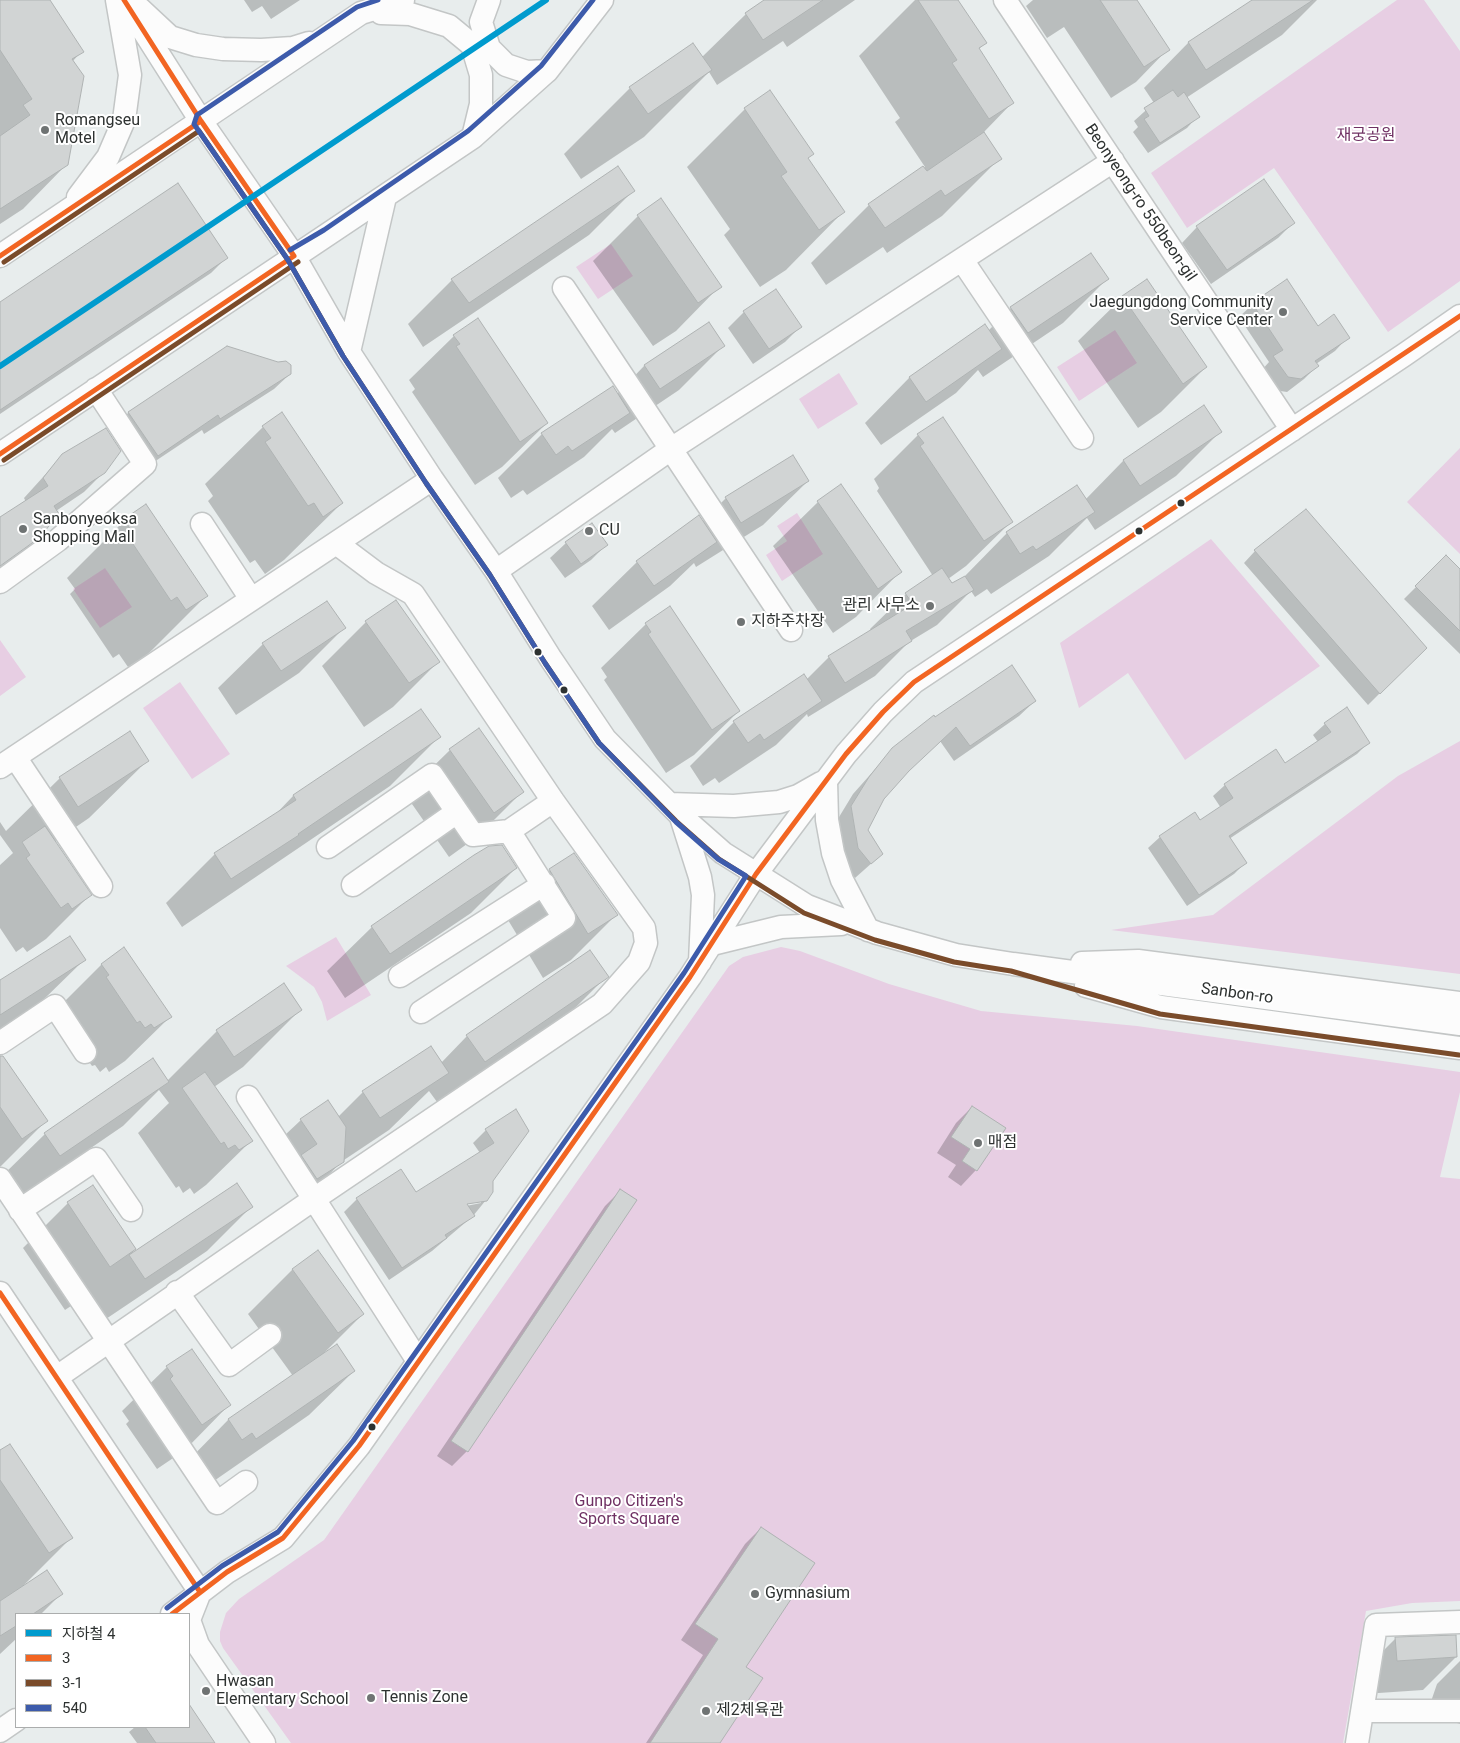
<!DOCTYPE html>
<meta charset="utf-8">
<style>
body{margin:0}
#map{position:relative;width:1460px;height:1743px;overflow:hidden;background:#e8eded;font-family:Roboto,"Noto Sans KR",sans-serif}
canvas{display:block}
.legend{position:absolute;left:15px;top:1613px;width:175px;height:115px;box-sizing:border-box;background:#fff;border:1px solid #abadad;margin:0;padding:6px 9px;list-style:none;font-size:15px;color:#2e3231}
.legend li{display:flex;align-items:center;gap:10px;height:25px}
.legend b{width:25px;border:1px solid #abadad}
</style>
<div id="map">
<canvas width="1460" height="1743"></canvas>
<ul class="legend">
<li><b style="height:6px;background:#009bce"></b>지하철 4</li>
<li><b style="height:6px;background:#f26522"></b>3</li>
<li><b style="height:6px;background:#7a4b2a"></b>3-1</li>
<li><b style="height:6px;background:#3d5bab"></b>540</li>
</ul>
</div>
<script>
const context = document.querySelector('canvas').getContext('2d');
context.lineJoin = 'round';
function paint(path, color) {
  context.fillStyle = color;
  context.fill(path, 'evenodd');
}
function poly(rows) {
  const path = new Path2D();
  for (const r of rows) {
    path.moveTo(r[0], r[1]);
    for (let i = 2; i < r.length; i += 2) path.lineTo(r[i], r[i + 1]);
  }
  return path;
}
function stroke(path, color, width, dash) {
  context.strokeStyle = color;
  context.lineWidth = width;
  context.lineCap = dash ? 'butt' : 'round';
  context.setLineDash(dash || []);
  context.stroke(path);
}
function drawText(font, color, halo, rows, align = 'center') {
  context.font = font + ' Roboto,"Noto Sans KR",sans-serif';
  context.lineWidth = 4;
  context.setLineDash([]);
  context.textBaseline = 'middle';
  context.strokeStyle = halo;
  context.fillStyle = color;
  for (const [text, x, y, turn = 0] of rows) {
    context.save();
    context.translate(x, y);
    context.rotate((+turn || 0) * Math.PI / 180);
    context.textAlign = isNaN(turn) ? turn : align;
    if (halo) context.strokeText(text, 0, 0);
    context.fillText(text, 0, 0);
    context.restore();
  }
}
const green = poly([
 [1397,0,1424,0,1460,51,1460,281,1388,332,1274,168,1187,228,1151,173],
 [611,244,633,276,598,299,576,267],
 [1115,330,1137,363,1079,401,1057,367],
 [839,373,858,404,818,429,799,399],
 [1460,448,1460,554,1407,502],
 [797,513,823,554,782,581,766,555,787,541,777,526],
 [1211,539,1320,666,1185,760,1128,673,1079,708,1060,643],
 [105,568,132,607,100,628,73,589],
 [0,640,26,677,0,696],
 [180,682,230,754,192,779,143,708],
 [1460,741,1460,974,1111,930,1213,915,1398,776],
 [336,937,371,995,327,1021,322,1002,314,987,286,966],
 [781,947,800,951,889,984,981,1011,1137,1026,1460,1072,1460,1092,1440,1177,1460,1179,1460,1601,1412,1603,1366,1611,1343,1743,291,1743,223,1648,220,1641,220,1632,226,1613,239,1599,324,1540,729,966,743,957]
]);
const shadow = poly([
 [0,0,49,0,82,51,72,62,66,165,23,209,0,224],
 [244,0,300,0,271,19,262,6,252,12],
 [766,0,855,0,787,47,783,41,717,85,709,72,644,137,581,179,564,154,630,88,701,58,746,14],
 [915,0,957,0,985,43,978,50,1013,102,983,133,1000,158,942,216,887,253,883,247,826,285,811,263,869,205,925,167,895,122,900,118,859,56],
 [1033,0,1135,0,1168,49,1136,82,1111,98,1064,27,1047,38,1026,6],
 [1254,0,1317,0,1282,35,1186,98,1198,116,1187,128,1148,153,1133,132,1138,127,1134,121,1154,103,1144,88,1188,43],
 [770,92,807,159,843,212,786,270,760,287,724,235,730,229,687,167,745,109],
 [633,191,589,235,423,347,408,324,452,280],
 [661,200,720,286,676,331,653,346,593,261,638,216],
 [1293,223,1278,238,1211,284,1182,243,1197,227],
 [226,258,211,273,0,414,0,304],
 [1107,279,1063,323,983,377,978,370,956,393,881,445,865,423,909,378,984,326,988,331,1011,308],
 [1123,297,1206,367,1161,412,1138,428,1078,341],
 [1253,304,1317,327,1348,337,1335,351,1316,364,1317,366,1304,379,1287,392,1274,390,1261,371,1269,362,1239,317],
 [744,312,800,327,785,342,753,364,728,328],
 [708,323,723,346,679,390,615,433,612,429,584,457,527,495,523,490,511,498,498,478,542,434,617,394,644,366],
 [454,336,547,423,502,467,475,485,412,392,415,389,409,380],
 [227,347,290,374,274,389,204,434,202,430,142,470,113,429,128,413],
 [1204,407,1220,432,1176,476,1095,530,1087,518,1049,556,991,594,987,589,975,597,971,591,937,625,909,642,875,676,808,717,807,714,776,745,719,783,715,778,703,786,690,766,734,722,807,679,829,657,871,631,870,629,906,594,933,576,877,491,879,488,874,479,918,435,1011,522,966,566,948,579,952,585,963,578,1007,533,1077,487,1085,500,1123,461],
 [263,427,342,503,284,560,265,574,255,560,250,563,208,501,213,496,205,484],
 [63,455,104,472,84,492,56,511,38,537,18,557,0,570,0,519,26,502,24,498],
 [808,481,763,525,696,567,694,563,670,586,609,630,592,606,637,562,702,522,726,498],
 [818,502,900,572,856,617,833,633,773,546],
 [125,520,206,596,148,654,128,667,119,654,113,658,70,594,75,589,67,578],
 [566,543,606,545,591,560,565,578,550,558],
 [1255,551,1425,648,1368,705,1244,563],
 [1446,557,1460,571,1460,654,1404,599],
 [366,622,438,662,393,707,364,727,322,666],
 [646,624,739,711,694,755,666,773,604,680,607,677,601,668],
 [344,628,299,673,236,715,218,688,263,644],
 [1035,701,1019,716,954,761,940,741,903,776,883,799,866,830,882,854,855,878,843,863,836,822,853,794,893,749,935,718],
 [421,710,439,737,390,786,182,927,166,903,215,854,273,817,293,796],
 [1325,724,1369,742,1357,754,1229,839,1245,863,1234,874,1187,906,1148,848,1160,837,1200,822,1221,808,1213,796,1225,785,1285,764,1318,742,1313,735],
 [450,750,522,792,478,836,449,857,405,794],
 [147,761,89,818,54,842,90,895,46,939,27,952,23,947,16,952,0,928,0,865,13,853,0,835,0,822,6,831,60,778],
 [574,855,616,915,571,960,543,978,505,915,550,870],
 [516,868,471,913,345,998,327,971,372,927],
 [124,949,170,1017,125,1061,109,1072,106,1067,100,1072,95,1065,92,1066,62,1023,57,1009,101,965],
 [84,960,39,1004,0,1030,0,982],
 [607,976,562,1021,440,1106,429,1091,389,1130,341,1162,327,1177,301,1194,285,1135,301,1120,328,1102,338,1117,363,1092,441,1063,467,1036],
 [283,985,301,1009,243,1067,214,1087,251,1141,206,1185,194,1194,190,1188,183,1193,179,1186,176,1188,138,1133,169,1103,159,1090,123,1126,15,1200,0,1178,45,1134,167,1081,217,1031],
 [0,1064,46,1121,0,1167],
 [972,1107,976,1170,961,1186,948,1177,956,1165,937,1153,956,1123],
 [486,1130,528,1131,492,1181,486,1200,473,1216,432,1251,389,1280,344,1212,357,1199,416,1194,480,1153,473,1143],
 [481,1201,481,1203,461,1207,461,1204],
 [93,1187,135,1249,131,1255,252,1206,207,1251,100,1323,89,1294,65,1310,23,1248,68,1203],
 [620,1191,467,1451,452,1466,437,1456,605,1206],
 [317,1252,363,1314,323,1354,354,1371,309,1415,211,1483,184,1465,228,1420,293,1376,248,1314,292,1270],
 [167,1367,229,1405,185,1450,157,1469,126,1424,129,1421,122,1411],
 [0,1452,71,1538,23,1586,61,1594,41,1614,16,1614,16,1639,0,1654],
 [761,1528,744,1667,719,1743,646,1743,703,1655,681,1640,745,1544],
 [1395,1639,1456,1657,1423,1690,1364,1694,1362,1672],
 [1460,1661,1460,1724,1427,1713,1437,1684],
 [189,1706,214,1743,137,1743,129,1732,135,1727,189,1727]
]);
const building = poly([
 [0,0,50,0,84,52,72,59,84,76,68,165,0,209,0,136,30,115,23,105,32,99,0,50,0,0],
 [764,0,823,0,763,40,745,13,764,0],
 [918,0,958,0,987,43,979,48,1014,103,989,119,952,63,957,60,918,0],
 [1100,0,1137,0,1170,50,1144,67,1100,0],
 [1252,0,1313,0,1206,70,1188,42,1252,0],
 [693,43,712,70,648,114,629,87,693,43],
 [770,90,814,154,808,158,845,212,819,230,781,176,787,172,744,108,770,90],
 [1173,90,1178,97,1184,92,1200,117,1160,143,1144,119,1149,116,1144,108,1173,90],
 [984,132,1002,159,945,196,941,190,885,228,868,204,923,166,927,171,984,132],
 [618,166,635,191,469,303,451,279,618,166],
 [1264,179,1295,223,1227,270,1196,226,1264,179],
 [178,183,228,258,0,410,0,302,178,183],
 [661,198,722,287,698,303,637,215,661,198],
 [1091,253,1109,279,1028,333,1010,307,1091,253],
 [1147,279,1207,367,1183,384,1122,296,1147,279],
 [1287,279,1318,326,1334,314,1350,338,1315,361,1319,366,1301,379,1288,377,1273,356,1283,350,1252,303,1287,279],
 [776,289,802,327,769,349,743,311,776,289],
 [478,318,548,423,520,442,456,346,460,344,453,335,478,318],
 [709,322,725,346,660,389,644,365,709,322],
 [985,324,1002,349,926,402,909,377,985,324],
 [227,346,278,362,286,361,291,365,291,374,220,419,218,415,158,456,128,412,227,346],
 [613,386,630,413,572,451,568,446,556,455,541,433,613,386],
 [1204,405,1222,432,1140,486,1123,460,1204,405],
 [282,412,343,503,323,517,314,503,308,506,265,442,271,438,262,426,282,412],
 [943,417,1013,522,984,541,920,446,924,443,917,434,943,417],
 [106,428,121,451,105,473,54,506,59,514,39,538,0,566,0,517,48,486,43,478,62,454,106,428],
 [793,455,809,481,741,523,725,497,793,455],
 [841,484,902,572,878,589,817,501,841,484],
 [1077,485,1095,512,1036,550,1033,546,1020,554,1006,532,1077,485],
 [146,504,208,596,186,610,177,597,171,601,127,535,132,532,124,519,146,504],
 [1306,509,1427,648,1380,694,1254,550,1306,509],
 [699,515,717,542,654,586,636,561,699,515],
 [592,523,608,545,581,564,565,542,592,523],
 [1446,555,1460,569,1460,631,1415,586,1446,555],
 [942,568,952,583,965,576,974,590,906,631,912,641,845,683,828,656,913,604,905,593,942,568],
 [396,600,440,662,409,683,365,621,396,600],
 [327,601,346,628,281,671,262,643,327,601],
 [670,606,740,711,712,730,648,634,651,632,645,623,670,606],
 [1012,665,1036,701,970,746,956,727,909,771,884,799,868,830,883,854,871,864,858,848,851,806,869,777,892,748,934,715,935,717,1012,665],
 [804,674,822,701,764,740,760,734,748,743,733,721,804,674],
 [1347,707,1370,743,1229,836,1247,863,1199,895,1159,836,1195,812,1200,820,1233,798,1224,784,1276,749,1285,763,1331,732,1324,723,1347,707],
 [421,709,441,737,298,834,299,835,231,879,214,853,296,800,293,795,421,709],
 [479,728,524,792,494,813,449,749,479,728],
 [130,731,149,761,78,807,59,777,130,731],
 [45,826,92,895,72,909,68,903,61,908,26,858,30,855,22,842,45,826],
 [502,845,517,868,390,954,371,926,474,855,489,846,502,845],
 [574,853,618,915,588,934,549,869,574,853],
 [70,936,86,960,0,1015,0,980,70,936],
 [124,947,172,1017,154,1028,151,1024,145,1028,140,1021,137,1023,106,977,109,975,101,964,124,947],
 [590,950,609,977,485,1062,466,1035,590,950],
 [284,983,302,1010,234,1057,216,1030,284,983],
 [431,1046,449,1073,380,1118,362,1091,431,1046],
 [0,1056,3,1056,48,1121,22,1139,0,1107,0,1056],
 [153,1058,169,1082,60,1156,44,1133,153,1058],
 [205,1072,253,1141,239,1150,235,1145,228,1149,224,1142,221,1144,182,1088,205,1072],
 [328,1100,346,1127,344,1162,317,1179,301,1155,317,1144,300,1119,328,1100],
 [972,1106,1006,1128,977,1171,962,1161,970,1149,951,1137,972,1106],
 [516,1109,529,1131,493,1181,493,1192,487,1201,467,1204,475,1216,445,1235,447,1238,402,1268,356,1198,401,1169,416,1192,494,1143,485,1129,516,1109],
 [237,1183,253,1207,145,1279,129,1255,237,1183],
 [93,1185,136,1249,110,1267,67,1202,93,1185],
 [620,1189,637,1200,468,1452,451,1441,620,1189],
 [318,1250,364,1314,338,1333,292,1269,318,1250],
 [337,1344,355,1371,256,1439,252,1433,242,1440,228,1419,337,1344],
 [192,1349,231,1405,202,1425,170,1379,173,1376,166,1366,192,1349],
 [10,1444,73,1538,49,1553,0,1480,0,1450,10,1444],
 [761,1527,815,1563,746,1667,763,1678,720,1743,650,1743,718,1639,695,1624,761,1527],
 [47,1570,63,1594,33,1614,16,1614,16,1626,0,1636,0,1601,47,1570],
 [1456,1635,1457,1657,1397,1661,1395,1637,1456,1635],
 [189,1704,215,1743,156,1743,145,1727,189,1727,189,1704]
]);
const minor = poly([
 [124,0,201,121,294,256,349,352,432,479,496,571,551,659,605,739,681,816,723,853,807,906,877,933,956,955,1013,964,1460,1024],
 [489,0,481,22,489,48,506,65,527,72,547,71],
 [1005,0,1292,430],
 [140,9,170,37,196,45,223,49,261,50,293,48,309,43],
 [381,13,410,14,449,26,472,45,481,75,481,104,473,137],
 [78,197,108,157,124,120,130,75,117,0],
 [0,256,361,13,403,0],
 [962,260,1082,438],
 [564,288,791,630],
 [349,352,385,197],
 [0,454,473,137,547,71,602,0],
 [202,524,251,599],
 [496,571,671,449,1113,161],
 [0,582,58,540,145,464,96,389],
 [15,757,101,886],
 [0,767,432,479],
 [826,780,827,820,833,853,842,880,868,930],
 [669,804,734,806,779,802,798,796,821,783],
 [681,817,700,877,703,895,700,962],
 [328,847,432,775,473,835,509,831],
 [353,885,457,812],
 [712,944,781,927,841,924],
 [1082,963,1138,961,1460,1003],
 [400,976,544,884],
 [1086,986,1161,1007,1460,1048],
 [421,1012,564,918,509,831,553,801],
 [0,1043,55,1006,85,1052],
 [248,1097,314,1199,602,1004,639,962,646,943,644,928,553,801,413,594,376,573,336,543],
 [0,1179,217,1503,246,1482],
 [20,1210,96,1159,131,1210],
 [177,1292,229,1365,270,1335],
 [0,1293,200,1592,189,1620,198,1645,264,1743],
 [57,1377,314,1199,418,1361],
 [172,1614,227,1572,283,1538,359,1446,521,1215,690,977,756,874,846,754,883,712,914,682,1404,355,1460,316],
 [1363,1711,1460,1711],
 [0,1731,16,1720],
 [1357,1743,1376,1625,1460,1622]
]);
const bus1 = poly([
 [0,256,201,121],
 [0,454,294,256,201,121,124,0],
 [0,1293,200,1592],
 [172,1614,227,1572,283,1538,359,1446,690,977,756,874,846,754,883,712,914,682,1460,316]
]);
const bus2 = poly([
 [4,262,199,131,288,260,343,356,426,483,490,575,545,663,599,743,676,821,719,859,804,913,875,940,954,962,1011,971,1160,1014,1459,1055],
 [4,460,298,262]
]);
const bus3 = poly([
 [290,250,324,230,468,131,541,66,593,0],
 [167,1608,222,1566,278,1532,353,1441,684,973,746,876,718,859,676,822,599,743,545,663,490,575,426,483,343,356,288,260,194,124,197,115,357,7,378,0]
]);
const metro1 = poly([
 [0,366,546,0]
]);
const markers = [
 [45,130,5,"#6f7373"],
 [1283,312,5,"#6f7373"],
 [1181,503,4.5,"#2e3231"],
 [23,529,5,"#6f7373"],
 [589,531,5,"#6f7373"],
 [1139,531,4.5,"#2e3231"],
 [930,606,5,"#6f7373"],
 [741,622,5,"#6f7373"],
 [538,652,4.5,"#2e3231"],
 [564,690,4.5,"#2e3231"],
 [978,1143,5,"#6f7373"],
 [372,1427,4.5,"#2e3231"],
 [755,1594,5,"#6f7373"],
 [206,1691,5,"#6f7373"],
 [371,1698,5,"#6f7373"],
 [706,1711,5,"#6f7373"]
];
const poiNames = [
 ["Romangseu",55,121],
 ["Motel",55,139],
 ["Jaegungdong Community",1273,303,"right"],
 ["Service Center",1273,321,"right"],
 ["Sanbonyeoksa",33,520],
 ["Shopping Mall",33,538],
 ["CU",599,531],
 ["관리 사무소",920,606,"right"],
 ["지하주차장",751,622],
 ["매점",988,1143],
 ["Gymnasium",765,1594],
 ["Hwasan",216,1682],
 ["Elementary School",216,1700],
 ["Tennis Zone",381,1698],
 ["제2체육관",716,1711]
];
const parkNames = [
 ["재궁공원",1366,136],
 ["Gunpo Citizen's",629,1502],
 ["Sports Square",629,1520]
];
const streetNames = [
 ["Beonyeong-ro 550beon-gil",1140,203,56],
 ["Sanbon-ro",1237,994,8]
];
paint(green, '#e7cee3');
paint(shadow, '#0003');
paint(building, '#d1d4d4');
stroke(building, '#afb3b3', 1);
stroke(minor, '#c3c6c6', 25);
stroke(minor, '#fcfcfc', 22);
stroke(bus1, '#f26522', 5);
stroke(bus2, '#7a4b2a', 5);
stroke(bus3, '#3d5bab', 5);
stroke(metro1, '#009bce', 6);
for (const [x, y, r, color] of markers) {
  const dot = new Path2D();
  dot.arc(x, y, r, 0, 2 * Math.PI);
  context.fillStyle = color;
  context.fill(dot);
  stroke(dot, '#fff', 2);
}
drawText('16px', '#2e3231', '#fff', poiNames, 'left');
drawText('16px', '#6f3063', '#fff', parkNames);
drawText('16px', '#2e3231', '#fff', streetNames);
</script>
